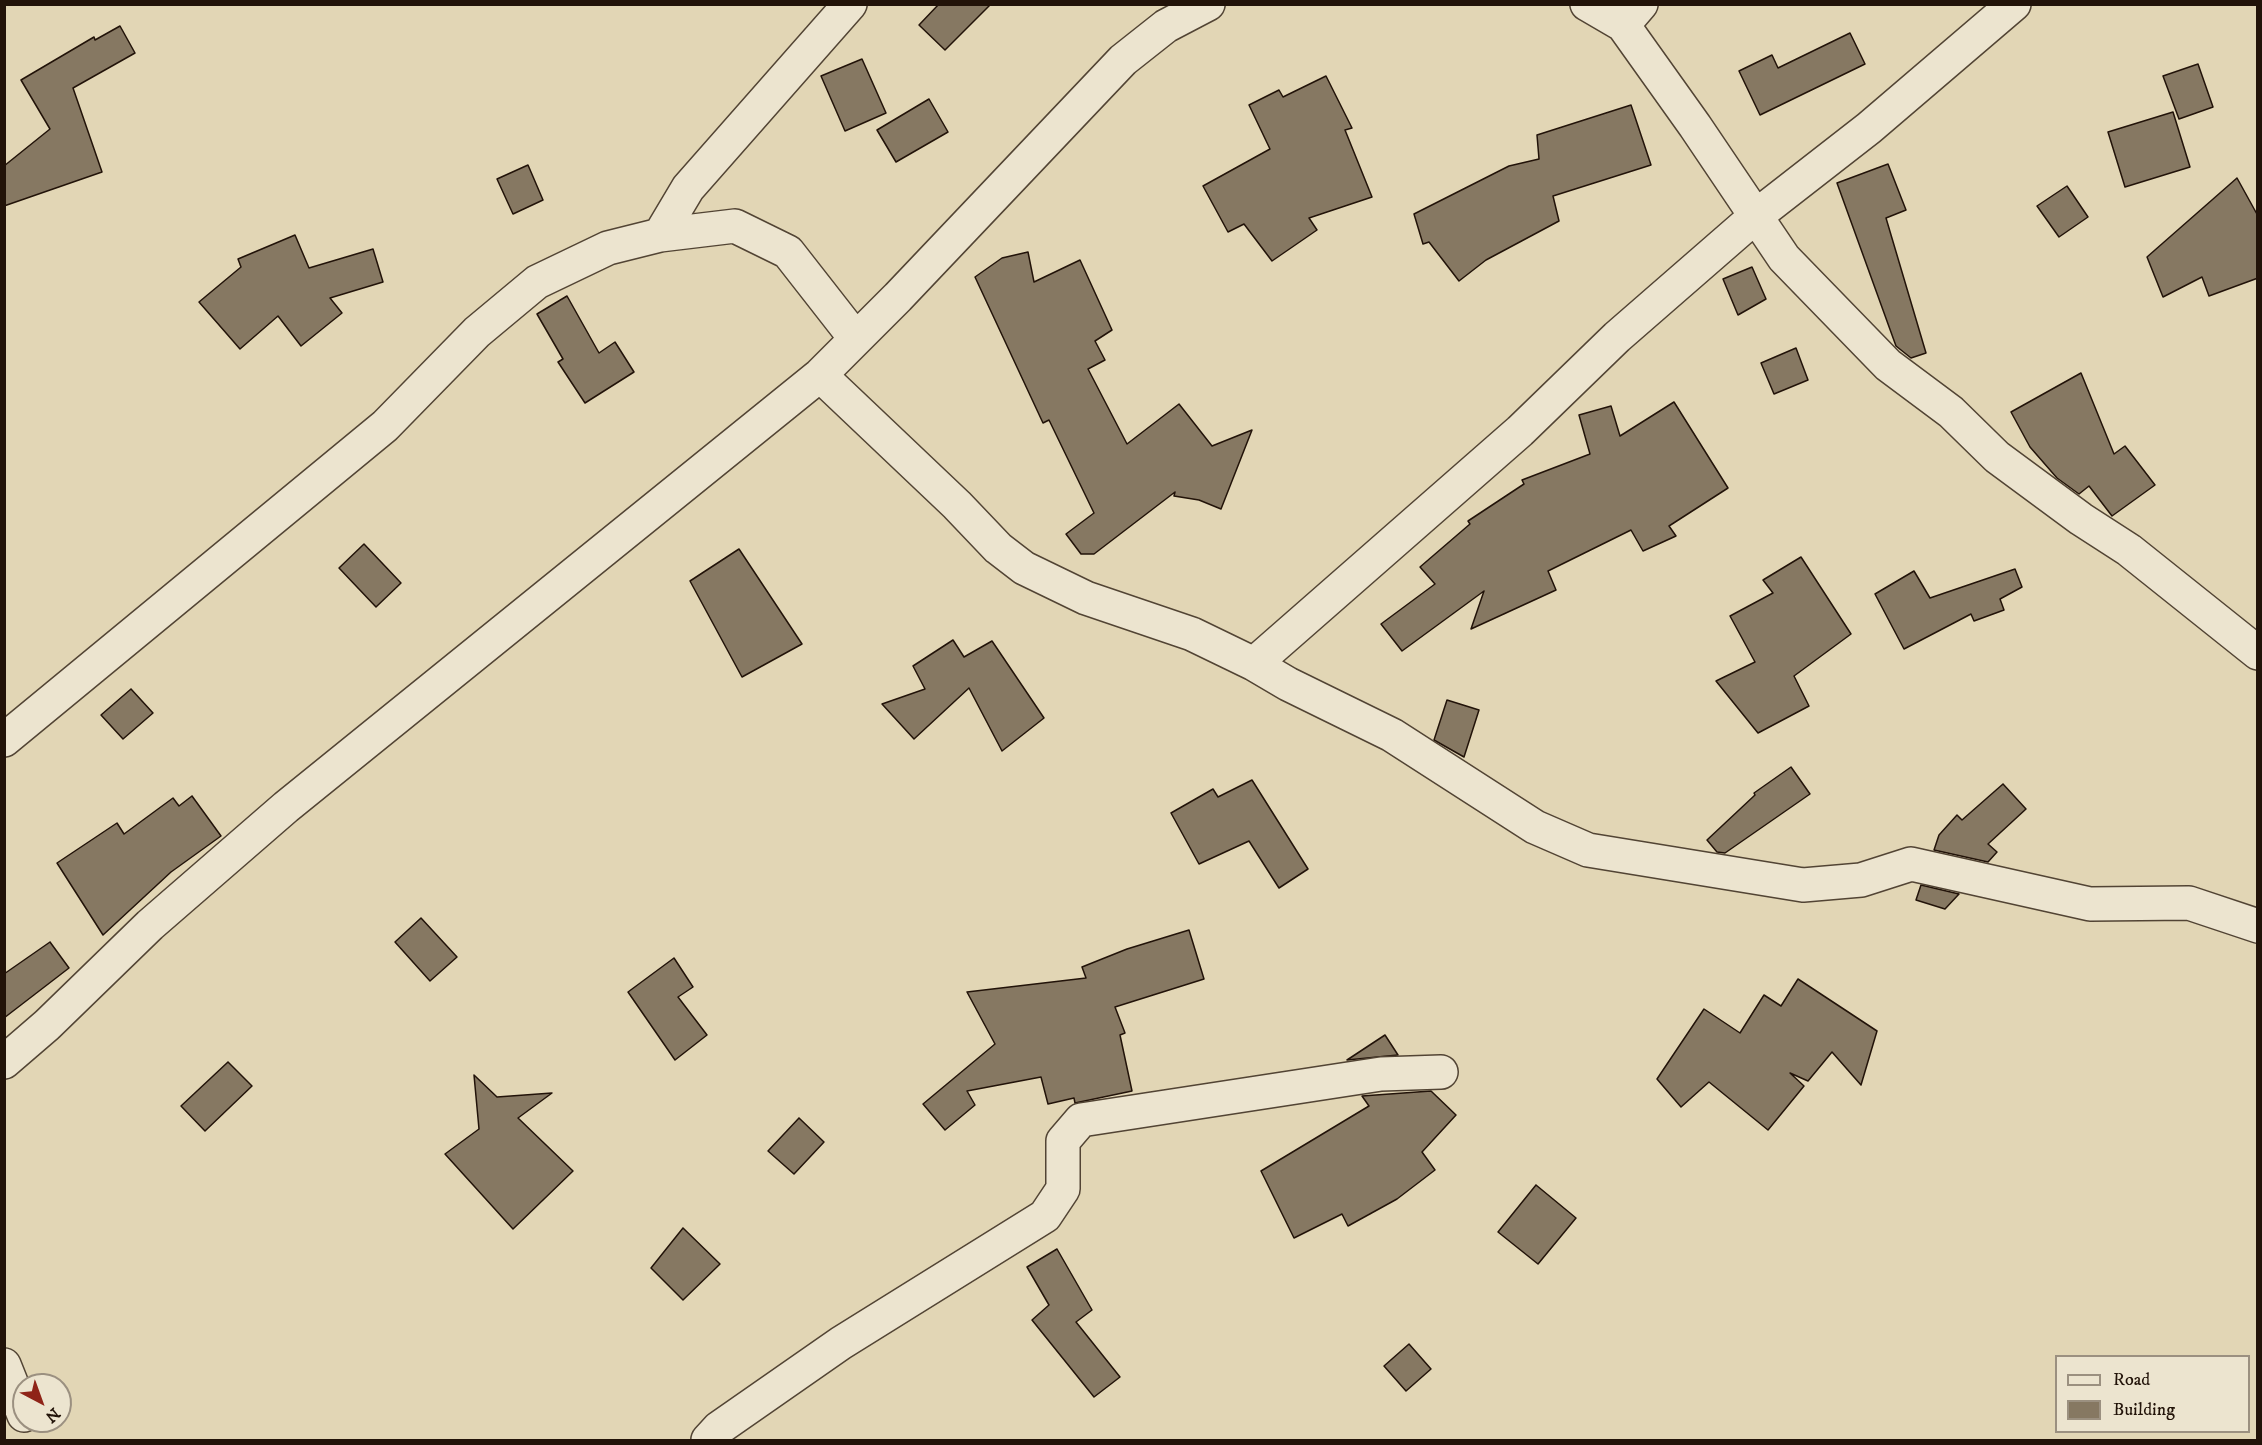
<!DOCTYPE html>
<style>
body{margin:0}
#map{position:relative;width:2262px;height:1445px;overflow:hidden;background:#e2d6b5;font-family:"IM FELL DW Pica",serif}
canvas{display:block}
.frame{position:absolute;inset:0;border:6px solid #221309;pointer-events:none}
.legend{position:absolute;left:2055px;top:1355px;width:195px;height:78px;box-sizing:border-box;background:#ece4cf;border:2px solid #9b9080;margin:0;padding:8px 10px;list-style:none;font-size:18px;color:#221309}
.legend li{display:flex;align-items:center;gap:12px;height:30px}
.legend b{width:30px;border:2px solid #9b9080}
.north{position:absolute;left:12px;top:1373px;width:60px;height:60px;box-sizing:border-box;background:#ece4cf;border:2px solid #9b9080;border-radius:50%;rotate:139deg;font-size:16px;font-weight:700;line-height:24px;text-align:center;color:#221309}
.north::after{content:'';display:block;margin:auto;width:21px;height:27px;background:#8f2418;clip-path:polygon(50% 0,100% 100%,50% 72%,0 100%)}
</style>
<div id="map">
<canvas width="2262" height="1445"></canvas>
<div class="frame"></div>
<ul class="legend">
<li><b style="height:8px;background:#ece4cf"></b>Road</li>
<li><b style="height:16px;background:#867862"></b>Building</li>
</ul>
<div class="north">N</div>
</div>
<script>
const context = document.querySelector('canvas').getContext('2d');
context.lineJoin = 'round';
function paint(path, color) {
  context.fillStyle = color;
  context.fill(path, 'evenodd');
}
function poly(rows) {
  const path = new Path2D();
  for (const r of rows) {
    path.moveTo(r[0], r[1]);
    for (let i = 2; i < r.length; i += 2) path.lineTo(r[i], r[i + 1]);
  }
  return path;
}
function stroke(path, color, width, dash) {
  context.strokeStyle = color;
  context.lineWidth = width;
  context.lineCap = dash ? 'butt' : 'round';
  context.setLineDash(dash || []);
  context.stroke(path);
}
const building = poly([
 [939,4,991,4,945,50,919,25,939,4],
 [120,26,135,53,73,88,102,172,4,206,4,166,50,129,21,80,94,37,95,40,120,26],
 [1850,33,1865,64,1760,115,1739,71,1772,55,1778,68,1850,33],
 [862,59,886,113,845,131,821,76,862,59],
 [2198,64,2213,107,2179,119,2163,76,2198,64],
 [1326,76,1352,128,1345,130,1372,197,1309,218,1317,230,1272,261,1244,224,1228,232,1203,186,1270,149,1249,105,1279,90,1283,97,1326,76],
 [929,99,948,132,896,162,877,130,929,99],
 [1631,105,1651,165,1553,196,1559,221,1486,260,1459,281,1429,242,1423,244,1414,214,1509,166,1539,159,1537,135,1631,105],
 [2173,112,2190,167,2125,187,2108,132,2173,112],
 [1888,164,1906,210,1886,218,1926,353,1911,358,1896,346,1837,183,1888,164],
 [528,165,543,200,513,214,497,179,528,165],
 [2237,178,2258,216,2258,278,2209,296,2202,277,2163,297,2147,257,2237,178],
 [2067,186,2088,217,2059,237,2037,206,2067,186],
 [295,235,309,268,373,249,383,282,330,298,342,313,301,346,278,316,240,349,199,302,241,267,238,259,295,235],
 [1028,252,1034,282,1080,260,1112,330,1095,341,1105,360,1088,369,1127,444,1179,404,1212,446,1252,430,1221,509,1199,500,1174,496,1175,492,1094,554,1081,554,1066,534,1094,513,1049,420,1043,423,975,277,1002,258,1028,252],
 [1752,267,1766,299,1738,315,1723,279,1752,267],
 [567,296,599,353,615,342,634,372,585,403,558,362,563,359,537,314,567,296],
 [1796,348,1808,380,1774,394,1761,363,1796,348],
 [2081,373,2114,454,2125,446,2155,485,2112,516,2089,486,2079,494,2057,478,2030,447,2011,412,2081,373],
 [1674,402,1728,488,1669,526,1676,536,1643,551,1631,530,1548,571,1556,590,1471,629,1484,591,1402,651,1381,624,1435,584,1420,567,1470,524,1468,521,1524,484,1522,480,1590,454,1579,415,1611,406,1620,436,1674,402],
 [364,544,401,583,376,607,339,568,364,544],
 [739,549,802,644,742,677,690,581,739,549],
 [1801,557,1851,634,1794,676,1809,706,1758,733,1716,681,1755,662,1730,616,1773,593,1763,580,1801,557],
 [2015,569,2022,587,2000,599,2004,610,1974,621,1971,614,1904,649,1875,594,1914,571,1930,598,2015,569],
 [953,640,964,657,992,641,1044,718,1002,751,969,688,914,739,882,704,925,689,913,666,953,640],
 [131,689,153,713,123,739,101,715,131,689],
 [1447,700,1479,710,1464,757,1434,740,1447,700],
 [1791,767,1810,794,1725,853,1717,852,1707,840,1755,795,1754,793,1791,767],
 [1252,780,1308,869,1279,888,1249,841,1199,864,1171,813,1213,789,1218,797,1252,780],
 [2003,784,2026,809,1988,844,1997,852,1988,862,1934,850,1939,835,1957,815,1962,820,2003,784],
 [192,796,221,836,171,872,103,935,57,863,117,823,124,834,173,798,179,806,192,796],
 [1921,885,1959,894,1945,909,1916,900,1921,885],
 [421,918,457,957,430,981,395,942,421,918],
 [1189,930,1204,979,1115,1007,1125,1033,1120,1035,1132,1091,1075,1103,1074,1098,1048,1104,1041,1077,967,1091,975,1105,945,1130,923,1104,995,1044,967,992,1086,978,1082,967,1127,949,1189,930],
 [50,942,69,968,4,1018,4,974,50,942],
 [674,958,693,987,678,997,707,1035,675,1060,628,992,674,958],
 [1798,979,1877,1031,1861,1085,1832,1052,1808,1081,1790,1073,1804,1086,1768,1130,1709,1082,1681,1107,1657,1079,1704,1009,1740,1033,1764,995,1781,1006,1798,979],
 [1385,1035,1398,1055,1347,1060,1385,1035],
 [228,1062,252,1086,205,1131,181,1106,228,1062],
 [474,1075,497,1097,552,1093,518,1118,573,1171,513,1229,445,1154,479,1129,474,1075],
 [1431,1091,1456,1115,1422,1152,1435,1170,1397,1199,1348,1226,1342,1214,1294,1238,1261,1171,1369,1106,1362,1096,1431,1091],
 [799,1118,824,1142,794,1174,768,1151,799,1118],
 [1536,1185,1576,1218,1538,1264,1498,1232,1536,1185],
 [683,1228,720,1264,683,1300,651,1268,683,1228],
 [1057,1249,1092,1310,1076,1322,1120,1377,1094,1397,1032,1320,1049,1305,1027,1267,1057,1249],
 [1409,1344,1431,1369,1406,1391,1384,1366,1409,1344]
]);
const street = poly([
 [1587,4,1623,25,1695,126,1784,258,1888,365,1951,412,1997,457,2081,519,2129,550,2258,653],
 [1623,25,1641,4],
 [660,235,688,188,850,4],
 [820,375,957,505,998,548,1024,568,1086,598,1192,634,1254,664,1288,684,1392,735,1535,827,1588,850,1803,885,1861,880,1911,864,2090,904,2189,903,2258,926],
 [1254,664,1520,431,1617,337,1756,216,1869,128,2014,4],
 [4,740,385,426,477,332,537,282,608,248,660,235,735,226,788,252,856,339],
 [4,1062,47,1025,150,925,286,807,820,375,898,297,1123,60,1166,26,1208,4],
 [4,1365,24,1415],
 [708,1440,719,1428,841,1343,1045,1216,1063,1189,1063,1141,1081,1120,1381,1074,1441,1072]
]);
paint(building, '#867862');
stroke(building, '#221309', 1.5);
stroke(street, '#524434', 36);
stroke(street, '#ece4cf', 33);
</script>
